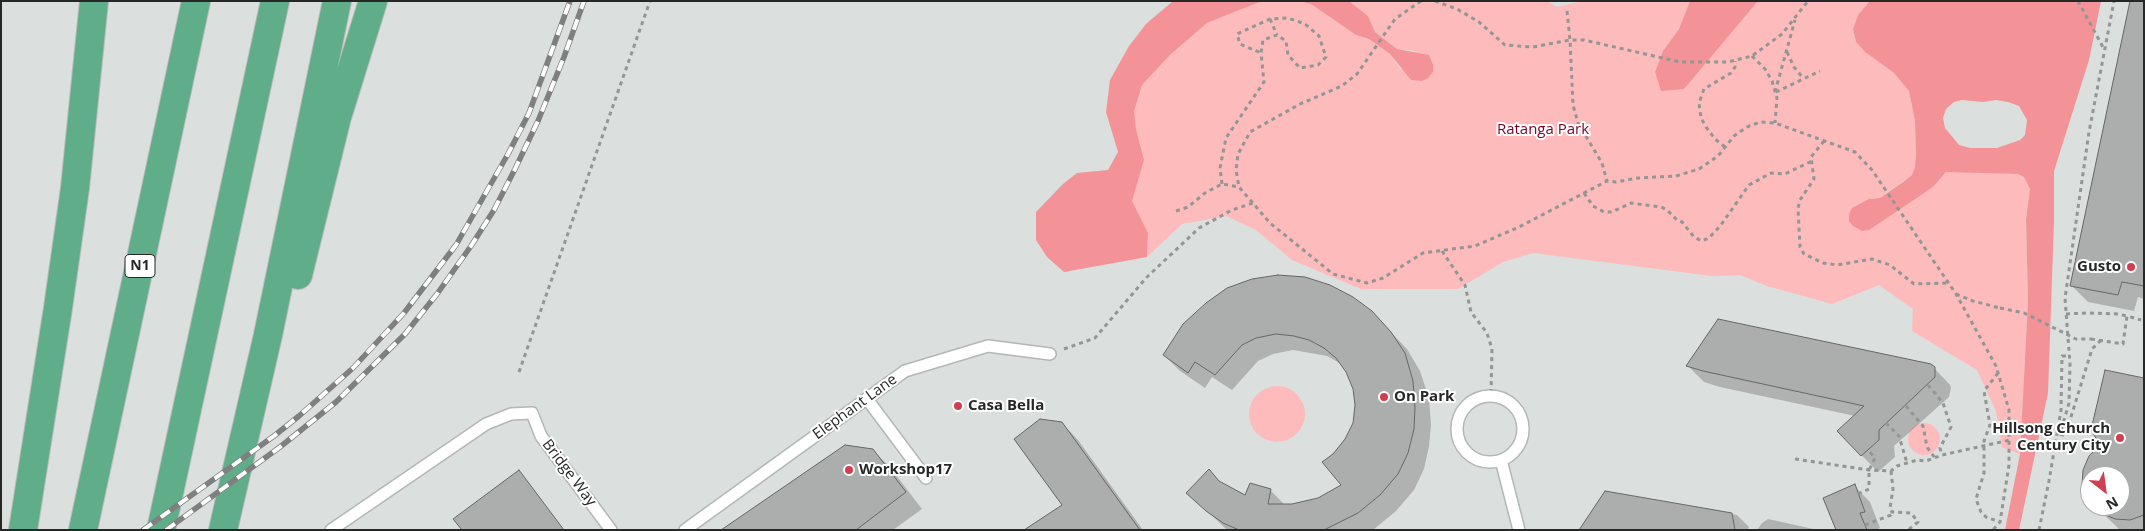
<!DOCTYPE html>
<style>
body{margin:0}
#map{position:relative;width:2145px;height:531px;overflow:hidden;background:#dbdfdd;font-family:"Open Sans",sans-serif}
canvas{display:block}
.frame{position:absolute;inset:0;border:2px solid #262727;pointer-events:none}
.north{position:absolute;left:2080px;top:466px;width:50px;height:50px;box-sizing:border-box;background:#fff;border:1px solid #a8a9a9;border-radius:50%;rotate:150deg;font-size:14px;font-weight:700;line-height:20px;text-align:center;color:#262727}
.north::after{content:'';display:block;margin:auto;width:18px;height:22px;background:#cf3f52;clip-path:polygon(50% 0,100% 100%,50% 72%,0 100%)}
</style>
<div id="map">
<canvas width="2145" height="531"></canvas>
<div class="frame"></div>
<div class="north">N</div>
</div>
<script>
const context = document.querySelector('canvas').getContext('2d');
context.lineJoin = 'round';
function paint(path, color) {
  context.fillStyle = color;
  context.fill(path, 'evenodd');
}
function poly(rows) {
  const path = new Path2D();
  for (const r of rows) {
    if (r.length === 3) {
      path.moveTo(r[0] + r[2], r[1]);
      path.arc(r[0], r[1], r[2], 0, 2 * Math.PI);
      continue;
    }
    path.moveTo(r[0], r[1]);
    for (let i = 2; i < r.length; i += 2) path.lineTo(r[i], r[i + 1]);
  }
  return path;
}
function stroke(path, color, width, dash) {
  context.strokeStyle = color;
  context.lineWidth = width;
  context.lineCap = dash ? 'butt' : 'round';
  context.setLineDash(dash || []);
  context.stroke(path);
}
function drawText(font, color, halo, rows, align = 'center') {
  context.font = font + ' "Open Sans",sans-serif';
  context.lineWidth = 4;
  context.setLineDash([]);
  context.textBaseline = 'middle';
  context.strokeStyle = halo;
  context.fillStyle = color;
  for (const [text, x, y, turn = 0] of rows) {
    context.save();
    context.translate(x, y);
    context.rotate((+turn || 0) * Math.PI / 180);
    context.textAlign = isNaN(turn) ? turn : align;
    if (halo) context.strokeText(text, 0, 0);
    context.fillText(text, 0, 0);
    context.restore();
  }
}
const green = poly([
 [1262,1,1299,1,1311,4,1356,35,1369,39,1390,54,1401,70,1416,51,1397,49,1375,32,1368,16,1349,1,1547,1,1557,7,1583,1,1690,1,1679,29,1663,51,1655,72,1662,91,1725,40,1758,1,1870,1,1858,15,1853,29,1856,42,1865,52,1894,73,1909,91,1915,121,1916,155,1915,167,1912,175,1879,198,1869,199,1908,203,1933,187,1946,172,1952,171,2018,174,2024,177,2028,183,2030,189,2026,219,2028,301,2020,454,2002,447,1996,411,1977,370,1912,331,1913,309,1879,285,1832,304,1767,286,1740,275,1712,276,1533,253,1503,262,1458,289,1361,289,1292,260,1256,230,1226,216,1182,224,1147,257,1148,233,1131,201,1144,160,1136,129,1133,111,1142,85,1170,55,1207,23],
 [1277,414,28],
 [1924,439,16]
]);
const water = poly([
 [1173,1,1262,1,1207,23,1170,55,1142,85,1134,111,1136,129,1144,160,1132,201,1148,233,1147,257,1064,272,1047,257,1036,240,1036,212,1063,184,1077,173,1108,170,1118,152,1106,112,1110,80,1129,46,1146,24],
 [1299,1,1349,1,1368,16,1375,32,1397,49,1429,55,1433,65,1433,72,1428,78,1422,81,1411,80,1390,54,1369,39,1356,35,1311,4],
 [1690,1,1758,1,1684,89,1661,91,1655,72,1663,51,1679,29],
 [1870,1,2101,1,2089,60,2054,171,2054,221,2048,393,2019,530,2005,530,2020,454,2028,301,2026,219,2030,189,2024,177,2018,174,1946,172,1933,187,1869,230,1862,231,1853,226,1849,221,1849,214,1852,208,1869,199,1880,198,1903,182,1912,175,1915,167,1916,155,1915,121,1909,91,1894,73,1865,52,1856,42,1853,29,1858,15],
 [1962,100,1983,102,1996,100,2008,102,2019,106,2027,120,2025,135,2020,140,1997,148,1970,148,1959,145,1945,128,1943,118,1946,109,1954,102]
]);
const shadow = poly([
 [2144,1,2144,299,2138,297,2134,311,2088,302,2071,285],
 [1371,312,1407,349,1420,371,1429,398,1431,425,1429,446,1424,469,1414,490,1396,511,1373,530,1227,530,1188,492,1222,484,1245,496,1270,490,1285,505,1292,505,1319,499,1343,486,1334,454,1346,440,1354,424,1357,405,1354,389,1347,372,1341,364,1327,356,1293,350,1273,354,1258,361,1232,390,1212,377,1205,388,1180,371,1164,355],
 [1688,366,1934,368,1950,385,1951,388,1949,397,1894,446,1895,457,1878,472,1838,431,1855,416,1720,387,1704,382],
 [2144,379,2144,530,2120,530,2095,506,2120,506,2120,476,2090,476,2090,500,2084,485,2101,446],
 [1062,423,1078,440,1143,530,1037,530,1064,505],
 [872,450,889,466,922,509,893,530,724,530],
 [1854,486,1870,502,1880,528,1876,530,1837,530],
 [1606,492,1737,515,1749,527,1748,530,1581,530],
 [1768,519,1818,530,1757,530,1762,523]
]);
const building = poly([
 [2130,1,2144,1,2144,286,2122,282,2118,295,2070,286,2130,1],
 [1278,275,1305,277,1330,285,1353,297,1372,311,1391,332,1405,353,1413,381,1415,408,1414,429,1408,453,1398,474,1380,495,1358,513,1324,530,1239,530,1223,523,1206,511,1186,493,1209,469,1219,481,1245,495,1250,483,1271,489,1268,504,1292,504,1318,498,1341,485,1322,462,1333,454,1345,439,1353,423,1355,405,1353,389,1346,372,1336,358,1324,348,1309,340,1294,336,1276,334,1256,338,1242,345,1215,375,1195,362,1188,373,1163,355,1183,324,1206,303,1227,288,1252,279,1278,275],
 [1718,319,1931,364,1935,367,1935,377,1879,430,1879,440,1861,456,1837,431,1864,406,1703,371,1686,366,1718,319],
 [2105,370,2144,378,2144,515,2130,520,2115,519,2099,512,2093,506,2120,506,2120,476,2090,476,2090,502,2082,485,2083,470,2089,456,2100,445,2091,430,2105,370],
 [1040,419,1062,422,1140,530,1024,530,1062,505,1014,439,1040,419],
 [845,445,873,449,906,492,856,530,721,530,845,445],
 [519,470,564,530,462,530,453,519,519,470],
 [1855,484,1865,512,1860,513,1867,530,1836,530,1823,498,1855,484],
 [1605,491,1732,513,1735,530,1579,530,1605,491]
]);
const path = poly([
 [1421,1,1395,19,1357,74,1342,86,1300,104,1250,132,1238,154,1236,170,1239,187,1270,223,1333,274,1367,283,1383,278,1423,253,1475,246,1519,227,1607,181,1616,182,1638,178,1676,176,1699,169,1718,156,1734,136,1747,127,1760,122,1775,123,1855,152,1872,170,1956,294,1996,366,2009,410,2009,465,2000,522,1993,530],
 [1435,1,1457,9,1479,22,1505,45,1533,47,1570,40,1584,40,1680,62,1728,62,1752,56,1782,34,1808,1],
 [2078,1,2104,49],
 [1567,11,1570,40,1573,105,1578,123,1602,163,1607,181],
 [1270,19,1277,35],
 [1787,52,1794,67,1803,78],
 [1752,56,1765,69,1772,81,1777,98,1775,123],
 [1775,92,1795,20],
 [1776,92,1820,71],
 [1824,141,1811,157,1814,179,1800,200,1798,208,1800,247,1804,254,1823,263,1837,265,1872,259,1890,265,1914,284,1948,283],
 [1725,147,1715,139,1706,127,1701,118,1699,103,1704,89,1731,73,1735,67,1735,61],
 [1222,184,1220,168,1226,138,1264,82,1261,53,1263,40,1277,35,1286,41,1288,55,1300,68,1318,65,1326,57,1319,36,1305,24,1288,18,1270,19,1237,34,1240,44,1261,53],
 [1584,193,1593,206,1604,212,1612,212,1631,203,1661,207,1667,210,1677,220,1682,222,1694,237,1702,241,1709,238,1721,225,1749,185,1771,173,1785,174,1812,161],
 [1176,211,1188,207,1205,193,1222,184,1239,187],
 [1442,251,1465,285,1471,312,1487,333,1492,349,1491,395],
 [1956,294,1973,301,2000,308],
 [2066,314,2087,313,2118,314,2127,316],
 [2091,339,2123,344,2127,316,2141,320],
 [2101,340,2092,349,2066,433,2063,435,2060,434,2069,403,2070,364,2065,298,2089,132,2114,1],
 [1064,349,1095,338,1146,278,1199,228,1232,210,1253,203],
 [519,372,650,1],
 [1998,373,1984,391,1990,425,1984,441,1984,473,1976,499,1981,512,1986,517,2000,522],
 [1928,385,1943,403,1951,427,1940,448,1942,455],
 [1906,406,1923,426,1927,447,1935,458],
 [1886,423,1899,436,1907,463],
 [1795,459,1869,470,1891,471,1897,466,1917,460,1926,461,1942,455,2010,440],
 [1891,471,1893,489,1890,508,1892,512,1911,513,1918,522,1908,530],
 [1858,494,1869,489,1869,470,1875,458,1868,450],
 [1865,525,1891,515,1892,512],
 [2039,530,2049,481,2061,410,2062,356,2069,356]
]);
const service = poly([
 [1490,429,33],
 [867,399,926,478],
 [1501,460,1519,530],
 [331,530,486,424,511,414,532,413,541,436,611,530],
 [685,530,905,371,988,346,1050,354]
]);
const motorway = poly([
 [298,275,337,117,373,1],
 [23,530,58,308,75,188,94,1],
 [83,530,196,1],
 [161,530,275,1],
 [223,530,268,335,337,1]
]);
const rail = poly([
 [143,530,274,436,299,416,353,368,404,313,456,245,508,154,529,113,570,1],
 [166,530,280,447,336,402,405,334,437,294,471,246,494,210,515,169,538,121,564,57,584,1]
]);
const pathBridge = poly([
 [2000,308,2024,313,2076,339,2091,339]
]);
const markers = [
 [2131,267,5,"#cf3f52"],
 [1384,397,5,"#cf3f52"],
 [958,406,5,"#cf3f52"],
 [2120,438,5,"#cf3f52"],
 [849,470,5,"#cf3f52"]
];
const shields = [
 [140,266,30]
];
const shieldNames = [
 ["N1",140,266]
];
const parkNames = [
 ["Ratanga Park",1543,130]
];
const poiNames = [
 ["Gusto",2121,267,"right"],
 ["On Park",1394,397],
 ["Casa Bella",968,406],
 ["Hillsong Church",2110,429,"right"],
 ["Century City",2110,446,"right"],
 ["Workshop17",859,470]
];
const streetNames = [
 ["Elephant Lane",855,407,-36],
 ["Bridge Way",569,473,53]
];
paint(green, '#febbbc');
paint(water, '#f39397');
paint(shadow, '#0003');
paint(building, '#abaeac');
stroke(building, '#646766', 1);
stroke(service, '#b3b7b5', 14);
stroke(motorway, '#bababa', 30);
stroke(path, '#939694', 3, [4, 4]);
stroke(service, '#fff', 11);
stroke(motorway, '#5fae89', 28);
stroke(rail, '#7e807f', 5.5);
stroke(rail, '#fff', 4, [11]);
stroke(pathBridge, '#939694', 3, [4, 4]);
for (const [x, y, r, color] of markers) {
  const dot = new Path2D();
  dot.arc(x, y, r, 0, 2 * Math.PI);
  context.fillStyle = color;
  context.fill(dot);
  stroke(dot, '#fff', 2);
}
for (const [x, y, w] of shields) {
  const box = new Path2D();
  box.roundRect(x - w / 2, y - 11.5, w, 23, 4);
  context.fillStyle = '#fff';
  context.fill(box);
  stroke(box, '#262727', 1);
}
drawText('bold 14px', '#262727', null, shieldNames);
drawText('15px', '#7a0221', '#fff', parkNames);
drawText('bold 15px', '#262727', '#fff', poiNames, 'left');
drawText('15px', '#262727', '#fff', streetNames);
</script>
